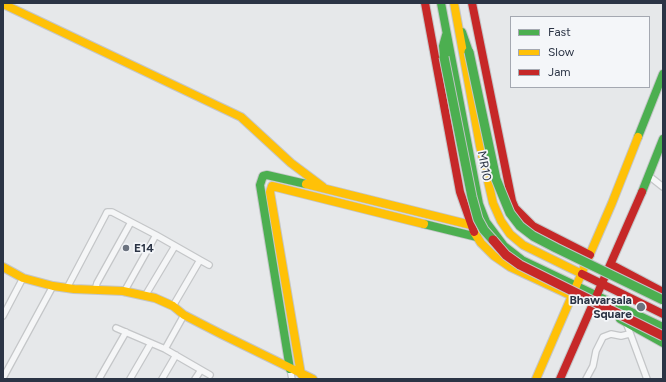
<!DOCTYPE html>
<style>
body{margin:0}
#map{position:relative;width:666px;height:382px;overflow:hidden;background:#e6e8ea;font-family:Figtree,sans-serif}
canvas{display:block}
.frame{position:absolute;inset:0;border:4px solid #2b3445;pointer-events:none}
.legend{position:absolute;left:510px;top:16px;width:140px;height:72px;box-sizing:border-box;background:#f4f6f9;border:1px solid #a4a8b1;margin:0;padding:5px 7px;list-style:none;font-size:12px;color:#2b3445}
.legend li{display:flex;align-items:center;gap:8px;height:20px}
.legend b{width:20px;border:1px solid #a4a8b1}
</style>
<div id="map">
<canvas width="666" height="382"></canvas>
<div class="frame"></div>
<ul class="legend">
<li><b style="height:5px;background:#4caf50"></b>Fast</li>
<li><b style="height:5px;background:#ffc107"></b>Slow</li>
<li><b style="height:5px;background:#c62828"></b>Jam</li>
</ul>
</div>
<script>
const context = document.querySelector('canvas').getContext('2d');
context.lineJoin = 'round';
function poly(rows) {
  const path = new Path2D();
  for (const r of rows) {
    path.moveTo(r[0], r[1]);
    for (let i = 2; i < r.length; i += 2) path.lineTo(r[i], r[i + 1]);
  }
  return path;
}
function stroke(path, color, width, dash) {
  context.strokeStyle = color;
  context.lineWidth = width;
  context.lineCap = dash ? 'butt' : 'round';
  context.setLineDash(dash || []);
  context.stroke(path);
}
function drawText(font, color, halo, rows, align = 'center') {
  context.font = font + ' Figtree,sans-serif';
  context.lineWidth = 3.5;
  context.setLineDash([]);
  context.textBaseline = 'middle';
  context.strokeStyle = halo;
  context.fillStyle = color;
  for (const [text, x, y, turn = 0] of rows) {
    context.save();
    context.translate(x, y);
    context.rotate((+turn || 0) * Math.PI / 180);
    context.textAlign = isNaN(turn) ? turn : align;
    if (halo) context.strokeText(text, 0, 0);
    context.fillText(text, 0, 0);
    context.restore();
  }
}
const street = poly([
 [649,176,663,187],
 [156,235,200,260,173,306],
 [200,260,209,265],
 [67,288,105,216,107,212,112,212,156,235,124,292],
 [95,290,97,283,131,222],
 [145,296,175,246],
 [3,316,23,278],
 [626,322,647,379],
 [116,328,165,349,210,375],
 [165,349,184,315],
 [290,369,292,379],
 [3,378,53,286],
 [99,379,126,332],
 [130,379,151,343],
 [162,379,176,355],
 [195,379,201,370],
 [586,379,593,366,596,351,603,337,611,334,621,336,629,334]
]);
const fast = poly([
 [441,3,479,204,486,222,504,246,522,260,663,327],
 [462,32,469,52],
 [444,57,443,46,446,35],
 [638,137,663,74],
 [642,192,663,139],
 [424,224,477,237],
 [620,319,663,343],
 [290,369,260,185,263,176,267,175,306,184]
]);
const slow = poly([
 [454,3,480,146,493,203,501,221,510,234,523,245,582,274],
 [3,4,241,117,291,163,323,187],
 [306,184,471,225],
 [474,232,481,243,494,256,510,267,572,296],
 [3,267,23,278,53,286,74,289,123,291,155,298,173,306,184,315,221,334,313,379],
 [301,374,270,192,272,186,424,224],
 [536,379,612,203,638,137]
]);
const jam = poly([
 [425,3,460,192,474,232],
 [472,3,512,201,515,208,533,226,590,255],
 [612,265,663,292],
 [582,274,663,314],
 [560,379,642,192]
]);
const fastBridge = poly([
 [469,52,496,179,510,213,520,226,533,236,556,248,663,300],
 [444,57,472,197,478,219,484,230,493,240]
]);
const jamBridge = poly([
 [493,240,506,255,520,265,663,336]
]);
const markers = [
 [126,248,4,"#6c737f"],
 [641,307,5,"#6c737f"]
];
const streetNames = [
 ["MR10",484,166,79]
];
const poiNames = [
 ["E14",134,248],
 ["Bhawarsala",632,300,"right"],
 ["Square",632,314,"right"]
];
stroke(street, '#c4c6c8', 8);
stroke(fast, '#c4c6c8', 10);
stroke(slow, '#c4c6c8', 10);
stroke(jam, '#c4c6c8', 10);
stroke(street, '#f5f6f7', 5.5);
stroke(fast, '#4caf50', 8);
stroke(slow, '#ffc107', 8);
stroke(jam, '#c62828', 8);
stroke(fastBridge, '#c2c5c8', 11, []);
stroke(jamBridge, '#c2c5c8', 11, []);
stroke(fastBridge, '#4caf50', 9);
stroke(jamBridge, '#c62828', 9);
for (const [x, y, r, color] of markers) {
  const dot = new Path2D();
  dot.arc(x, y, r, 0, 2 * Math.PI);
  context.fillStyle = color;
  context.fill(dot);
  stroke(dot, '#f4f6f9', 1.5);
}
drawText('12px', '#2b3445', '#f4f6f9', streetNames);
drawText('bold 12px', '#2b3445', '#f4f6f9', poiNames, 'left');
</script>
